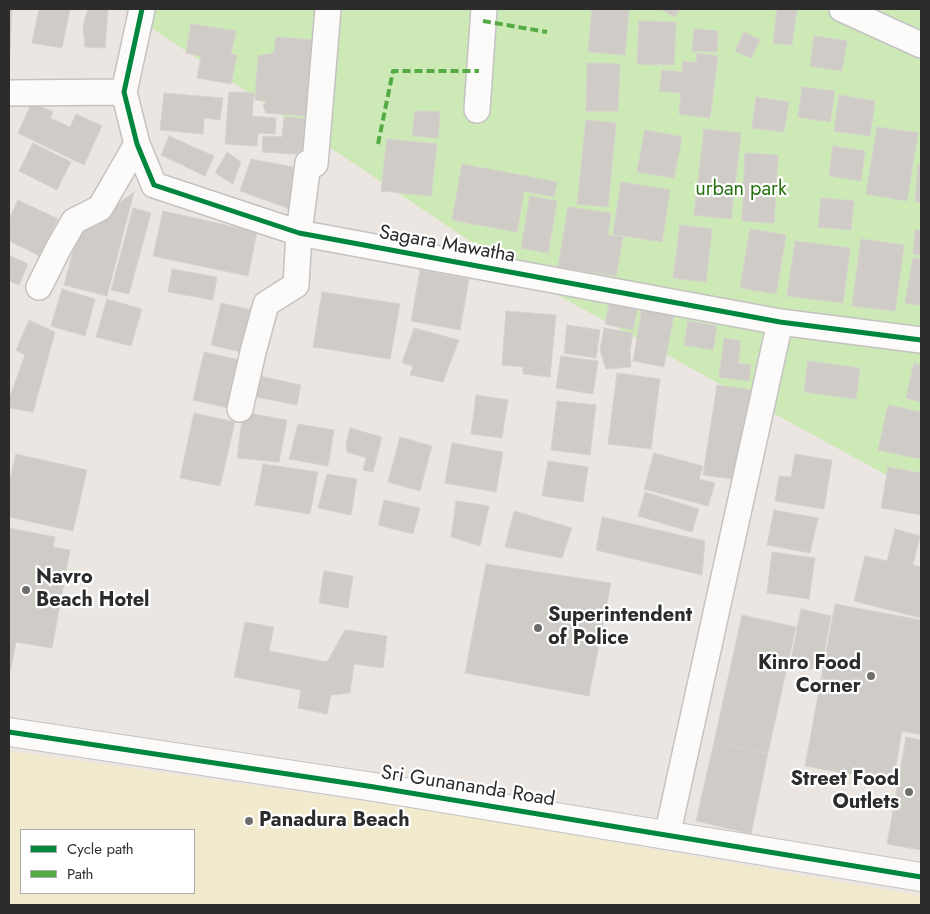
<!DOCTYPE html>
<style>
body{margin:0}
#map{position:relative;width:930px;height:914px;overflow:hidden;background:#ebe6e1;font-family:Jost,sans-serif}
canvas{display:block}
.frame{position:absolute;inset:0;border:10px solid #2c2c2c;pointer-events:none}
.legend{position:absolute;left:20px;top:829px;width:175px;height:65px;box-sizing:border-box;background:#fff;border:1px solid #ababab;margin:0;padding:6px 9px;list-style:none;font-size:15px;color:#2c2c2c}
.legend li{display:flex;align-items:center;gap:10px;height:25px}
.legend b{width:25px;border:1px solid #ababab}
</style>
<div id="map">
<canvas width="930" height="914"></canvas>
<div class="frame"></div>
<ul class="legend">
<li><b style="height:6px;background:#00873e"></b>Cycle path</li>
<li><b style="height:6px;background:#54ab44"></b>Path</li>
</ul>
</div>
<script>
const context = document.querySelector('canvas').getContext('2d');
context.lineJoin = 'round';
function paint(path, color) {
  context.fillStyle = color;
  context.fill(path, 'evenodd');
}
function poly(rows) {
  const path = new Path2D();
  for (const r of rows) {
    path.moveTo(r[0], r[1]);
    for (let i = 2; i < r.length; i += 2) path.lineTo(r[i], r[i + 1]);
  }
  return path;
}
function stroke(path, color, width, dash) {
  context.strokeStyle = color;
  context.lineWidth = width;
  context.lineCap = dash ? 'butt' : 'round';
  context.setLineDash(dash || []);
  context.stroke(path);
}
function drawText(font, color, halo, rows, align = 'center') {
  context.font = font + ' Jost,sans-serif';
  context.lineWidth = 4.5;
  context.setLineDash([]);
  context.textBaseline = 'middle';
  context.strokeStyle = halo;
  context.fillStyle = color;
  for (const [text, x, y, turn = 0] of rows) {
    context.save();
    context.translate(x, y);
    context.rotate((+turn || 0) * Math.PI / 180);
    context.textAlign = isNaN(turn) ? turn : align;
    if (halo) context.strokeText(text, 0, 0);
    context.fillText(text, 0, 0);
    context.restore();
  }
}
const green = poly([
 [123,9,921,9,921,494,519,274]
]);
const sand = poly([
 [9,751,435,811,921,896,921,905,9,905],
 [21,830,194,830,194,893,21,893]
]);
const building = poly([
 [9,9,12,9,10,52,9,52,9,9],
 [39,9,70,9,62,48,32,43,39,9],
 [88,9,108,9,105,48,85,47,83,26,88,9],
 [592,9,629,9,625,55,588,52,592,9],
 [660,9,680,9,675,17,660,9],
 [777,9,797,9,792,45,773,43,777,9],
 [639,21,676,22,674,65,637,64,639,21],
 [191,24,236,31,231,54,237,55,231,84,197,78,201,56,186,53,191,24],
 [694,29,718,31,717,52,692,51,694,29],
 [744,32,760,40,751,58,735,51,744,32],
 [814,36,847,41,842,71,810,66,814,36],
 [276,37,313,40,307,116,266,113,263,106,267,101,255,100,258,56,274,53,276,37],
 [697,53,718,56,710,118,679,114,681,93,659,91,662,70,682,72,683,61,696,63,697,53],
 [587,63,620,64,618,111,586,111,587,63],
 [802,87,835,91,830,122,798,117,802,87],
 [229,92,254,93,252,116,276,118,275,134,258,133,257,146,225,144,229,92],
 [164,93,223,98,220,120,204,118,203,134,160,130,164,93],
 [839,95,875,101,870,136,834,131,839,95],
 [756,97,789,102,784,132,752,128,756,97],
 [32,102,53,112,50,118,70,127,76,114,102,126,84,165,18,133,32,102],
 [415,111,440,112,438,138,412,136,415,111],
 [284,117,311,119,308,155,262,152,263,136,282,137,284,117],
 [586,120,616,123,608,207,577,204,586,120],
 [877,127,918,133,907,201,866,194,877,127],
 [704,129,741,133,731,219,694,215,704,129],
 [645,130,682,137,674,178,637,172,645,130],
 [169,136,214,156,205,176,161,155,169,136],
 [387,139,437,144,431,196,381,191,387,139],
 [33,143,71,162,57,190,19,171,33,143],
 [833,146,865,151,861,181,829,176,833,146],
 [227,152,241,162,233,184,215,173,227,152],
 [745,153,778,155,774,223,742,221,745,153],
 [251,159,298,168,298,212,240,191,251,159],
 [462,164,557,182,554,197,524,191,517,232,452,220,462,164],
 [918,165,921,165,921,202,915,202,918,165],
 [621,182,670,190,662,242,613,234,621,182],
 [134,192,107,296,64,285,78,233,134,192],
 [530,196,557,201,548,253,521,248,530,196],
 [821,198,854,201,851,230,818,227,821,198],
 [18,200,58,219,40,256,9,241,9,219,18,200],
 [568,207,611,213,608,235,623,237,616,276,558,267,568,207],
 [133,208,151,213,129,294,111,290,133,208],
 [163,211,257,232,248,276,153,256,163,211],
 [680,225,712,229,706,282,673,278,680,225],
 [750,229,786,235,776,294,740,288,750,229],
 [915,230,921,231,921,255,913,254,915,230],
 [861,239,904,245,895,311,852,306,861,239],
 [795,241,850,248,843,303,787,296,795,241],
 [9,255,28,264,19,285,9,281,9,255],
 [913,258,921,259,921,305,905,303,913,258],
 [172,269,217,277,213,300,168,292,172,269],
 [420,270,469,279,460,330,411,321,420,270],
 [62,289,95,299,85,336,51,326,62,289],
 [322,292,400,304,390,359,313,347,322,292],
 [107,299,142,309,131,346,96,337,107,299],
 [610,300,638,307,633,330,605,324,610,300],
 [221,303,256,311,246,353,211,345,221,303],
 [642,309,674,314,664,367,633,361,642,309],
 [506,311,556,315,550,377,523,374,523,367,502,365,506,311],
 [29,320,55,332,33,412,9,408,9,399,25,355,16,350,29,320],
 [688,321,717,326,713,350,684,345,688,321],
 [567,325,600,330,596,358,564,353,567,325],
 [414,328,459,340,443,382,410,375,413,366,402,363,414,328],
 [604,328,633,333,630,351,631,367,606,369,600,350,604,328],
 [724,338,741,341,738,363,751,365,749,381,719,377,724,338],
 [204,352,244,361,233,409,193,400,204,352],
 [561,356,598,361,593,394,556,388,561,356],
 [808,361,860,368,856,399,804,392,808,361],
 [914,363,921,365,921,402,906,398,914,363],
 [617,373,660,379,651,449,608,444,617,373],
 [255,375,301,385,297,405,251,396,255,375],
 [717,385,752,390,738,480,703,475,717,385],
 [476,395,508,400,502,438,471,434,476,395],
 [557,401,596,405,590,455,551,450,557,401],
 [888,405,921,412,921,459,878,450,888,405],
 [243,412,287,420,279,462,237,458,243,412],
 [194,413,235,422,220,486,180,478,194,413],
 [298,424,334,430,328,466,289,459,298,424],
 [350,428,382,437,373,472,363,470,366,458,347,452,346,443,350,428],
 [400,437,432,446,420,491,388,482,400,437],
 [452,443,503,452,496,492,445,483,452,443],
 [654,453,703,466,699,479,715,483,708,506,644,489,654,453],
 [16,454,87,470,73,531,9,517,9,483,16,454],
 [795,454,832,460,824,509,775,501,779,476,791,477,795,454],
 [548,461,588,467,583,502,542,496,548,461],
 [263,464,318,472,310,514,255,505,263,464],
 [888,467,921,473,921,515,881,508,888,467],
 [327,474,357,479,351,515,318,508,327,474],
 [645,492,699,509,692,532,638,516,645,492],
 [384,500,420,508,413,534,378,525,384,500],
 [456,501,489,506,480,546,451,537,456,501],
 [774,510,818,518,810,553,767,545,774,510],
 [514,511,572,528,562,558,505,547,514,511],
 [602,517,705,541,702,575,596,550,602,517],
 [9,528,55,537,53,547,70,550,52,648,16,642,11,670,9,669,9,528],
 [895,529,920,536,913,565,921,567,921,618,854,601,865,556,887,561,895,529],
 [772,552,815,558,809,599,767,593,772,552],
 [486,564,611,583,589,696,465,673,486,564],
 [324,571,353,576,348,608,319,603,324,571],
 [835,604,921,620,921,735,902,731,893,782,805,766,835,604],
 [801,609,831,616,823,660,814,668,801,671,791,659,801,609],
 [742,615,796,627,768,753,714,742,742,615],
 [245,622,274,627,269,651,327,662,345,630,387,636,383,668,354,664,350,693,331,695,327,714,298,708,301,690,234,677,245,622],
 [906,737,921,740,921,850,887,844,906,737],
 [714,742,768,753,751,834,696,821,714,742]
]);
const street = poly([
 [142,9,124,92,137,144,154,185,299,233,780,322,921,340],
 [842,9,921,45],
 [9,93,124,92],
 [477,110,484,9],
 [39,287,59,247,74,221,100,208,137,144],
 [240,409,253,352,266,304,296,285,299,233,308,163,315,164,328,9],
 [667,836,780,322]
]);
const secondary = poly([
 [9,732,374,787,921,877]
]);
const quiet = poly([
 [483,21,547,32],
 [378,144,393,71,479,71]
]);
const cycleway = poly([
 [142,9,124,92,137,144,154,185,299,233,780,322,921,340],
 [9,732,374,787,921,877]
]);
const markers = [
 [26,590,5,"#6f6d6b"],
 [538,628,5,"#6f6d6b"],
 [871,676,5,"#6f6d6b"],
 [909,792,5,"#6f6d6b"],
 [249,821,5,"#6f6d6b"]
];
const parkNames = [
 ["urban park",741,190]
];
const streetNames = [
 ["Sagara Mawatha",447,245,10],
 ["Sri Gunananda Road",468,787,9]
];
const poiNames = [
 ["Navro",36,578],
 ["Beach Hotel",36,601],
 ["Superintendent",548,616],
 ["of Police",548,639],
 ["Kinro Food",861,664,"right"],
 ["Corner",861,687,"right"],
 ["Street Food",899,780,"right"],
 ["Outlets",899,803,"right"],
 ["Panadura Beach",259,821]
];
paint(green, '#cce9b6');
paint(sand, '#f2eacd');
paint(building, '#cfccc8');
stroke(building, '#d6d2cd', 1);
stroke(street, '#c4c2c2', 28);
stroke(secondary, '#c4c2c2', 30);
stroke(street, '#fcfbfa', 25);
stroke(secondary, '#fcfbfa', 28);
stroke(quiet, '#54ab44', 4, [8, 4]);
stroke(cycleway, '#00873e', 5);
for (const [x, y, r, color] of markers) {
  const dot = new Path2D();
  dot.arc(x, y, r, 0, 2 * Math.PI);
  context.fillStyle = color;
  context.fill(dot);
  stroke(dot, '#fff', 2);
}
drawText('20px', '#287212', '#fff', parkNames);
drawText('20px', '#2c2c2c', '#fff', streetNames);
drawText('bold 20px', '#2c2c2c', '#fff', poiNames, 'left');
</script>
